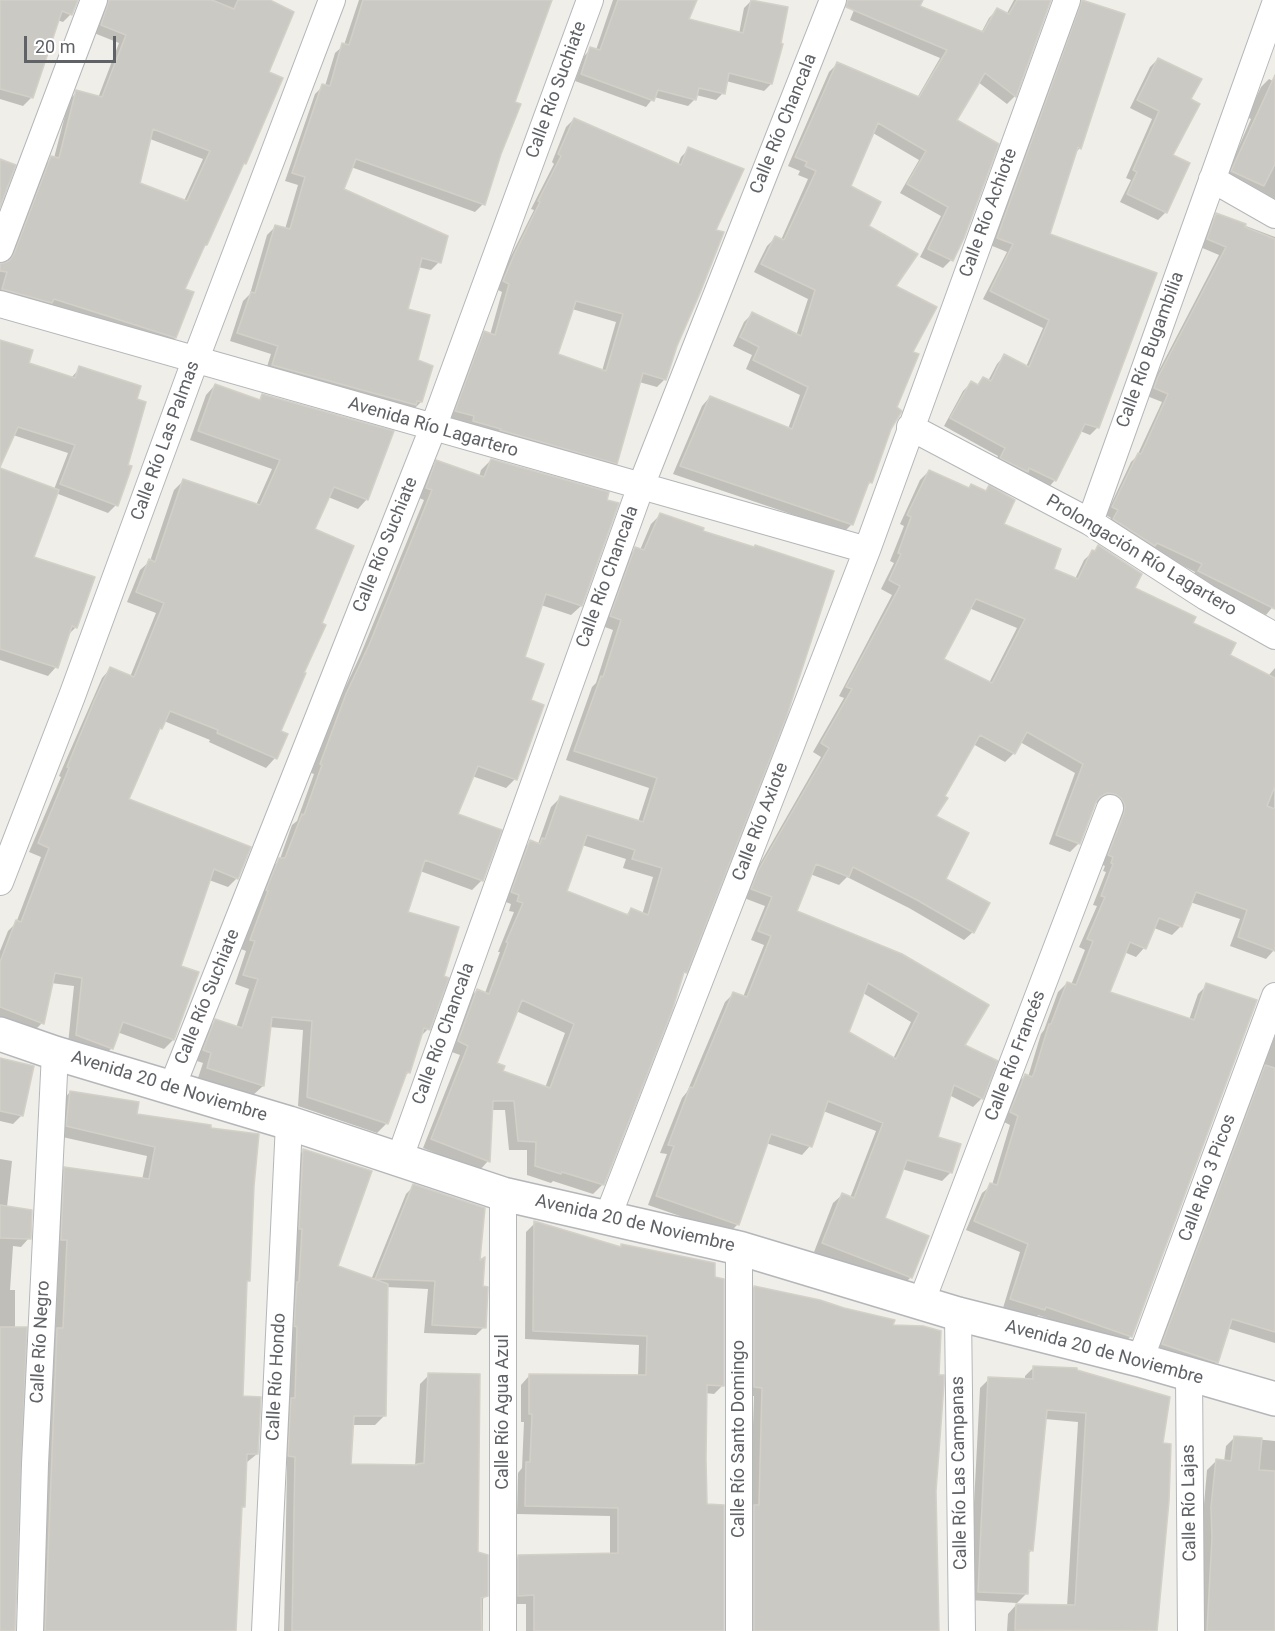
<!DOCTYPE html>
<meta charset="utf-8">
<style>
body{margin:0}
#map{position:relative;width:1275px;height:1631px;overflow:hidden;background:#efeee8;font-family:Roboto,sans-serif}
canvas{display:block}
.scale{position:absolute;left:24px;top:36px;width:92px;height:27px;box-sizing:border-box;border:3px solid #5f6266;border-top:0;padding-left:8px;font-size:18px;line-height:21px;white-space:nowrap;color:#5f6266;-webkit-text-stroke:4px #fff;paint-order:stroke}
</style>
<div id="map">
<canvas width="1275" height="1631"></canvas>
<div class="scale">20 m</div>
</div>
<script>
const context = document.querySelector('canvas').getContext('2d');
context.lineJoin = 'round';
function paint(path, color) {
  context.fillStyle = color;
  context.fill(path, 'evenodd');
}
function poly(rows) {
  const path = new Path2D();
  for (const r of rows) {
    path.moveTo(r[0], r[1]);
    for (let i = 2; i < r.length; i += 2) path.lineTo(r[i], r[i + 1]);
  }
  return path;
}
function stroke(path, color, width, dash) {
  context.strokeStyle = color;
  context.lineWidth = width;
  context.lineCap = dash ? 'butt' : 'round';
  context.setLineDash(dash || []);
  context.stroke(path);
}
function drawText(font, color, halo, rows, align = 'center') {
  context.font = font + ' Roboto,sans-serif';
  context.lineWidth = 6;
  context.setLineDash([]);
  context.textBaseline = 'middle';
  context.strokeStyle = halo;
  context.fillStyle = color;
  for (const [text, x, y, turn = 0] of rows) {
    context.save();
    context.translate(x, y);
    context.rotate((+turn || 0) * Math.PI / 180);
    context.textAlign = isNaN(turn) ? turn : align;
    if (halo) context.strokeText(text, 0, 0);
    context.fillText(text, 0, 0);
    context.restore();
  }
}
const shadow = poly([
 [0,0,77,0,71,14,63,22,57,20,31,98,23,106,0,99],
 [98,0,267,0,267,73,245,163,240,168,206,245,202,249,183,289,175,338,167,346,0,299,0,265,7,263,44,166,52,158,54,158,69,100,77,92,98,98,119,43,94,33],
 [150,139,203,159,184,201,139,184],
 [359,0,550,0,513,103,483,204,475,212,351,167,342,190,439,262,431,270,418,267,406,310,416,361,421,402,413,410,265,373,271,354,230,341,243,301,250,294,267,235,275,227,285,229,298,185,285,181,315,94,323,86,325,86,335,53,344,45],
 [613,0,696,0,688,20,739,34,744,8,751,1,771,84,764,91,726,81,723,93,716,100,696,95,695,99,688,106,654,97,646,107,575,81,584,56,591,49,596,50],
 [858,0,921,0,918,7,981,33,989,18,997,10,1006,15,1014,0,1049,0,1015,96,1007,104,978,82,955,121,951,260,943,268,920,257,941,216,900,193,919,160,873,133,849,187,894,286,895,408,870,483,865,488,852,524,844,532,673,474,702,406,710,397,788,429,800,395,746,369,752,355,733,346,744,322,752,314,796,336,808,299,754,272,767,246,775,238,781,240,808,179,798,175,800,171,788,166,829,72,837,64,917,98,940,58,850,20],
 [1082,2,1080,148,1074,154,1048,235,1098,427,1090,435,1080,431,1055,480,1048,488,994,466,998,456,944,426,963,391,971,383,976,386,983,379,988,381,997,364,1004,356,1026,367,1043,328,983,299,1007,252,990,245,1074,10],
 [1158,59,1189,100,1171,156,1166,212,1158,220,1120,202,1131,180,1126,178,1152,119,1130,108,1150,67],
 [1269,79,1275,82,1275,202,1225,178,1251,119,1247,117,1261,87],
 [574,119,678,165,681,157,689,149,714,230,665,379,657,387,639,382,616,463,608,471,448,419,477,341,485,333,490,335,502,292,496,289,507,264,534,210,531,209,554,164,552,162,566,127],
 [572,309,616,322,602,371,556,355],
 [1217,215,1275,237,1275,604,1266,615,1192,578,1195,572,1106,527,1111,518,1106,515,1131,462,1137,456,1162,402,1147,396,1151,386,1219,255,1200,247,1209,222],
 [0,342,27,364,71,378,80,368,116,505,108,513,53,492,68,453,13,435,0,462],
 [215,385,258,401,263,396,392,432,367,499,358,509,328,497,313,530,320,624,279,732,286,735,275,758,266,768,209,742,210,740,164,721,157,732,127,800,237,878,228,887,209,880,179,967,173,1040,164,1049,117,1032,112,1048,102,1057,68,1044,74,986,51,983,42,1023,33,1032,0,1019,0,951,8,931,16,923,41,857,29,852,61,777,59,776,102,678,111,668,130,677,156,613,127,602,140,570,150,561,174,490,183,481,256,505,272,469,190,440,206,395],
 [491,460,617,504,581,606,571,615,541,605,523,658,529,701,515,779,506,788,472,776,456,815,482,880,472,890,420,871,406,913,442,977,447,978,428,1029,419,1038,409,1072,403,1078,387,1123,377,1133,298,1106,303,1030,269,1027,263,1086,253,1095,198,1078,203,1063,194,1060,206,1031,215,1021,236,1028,249,989,235,984,246,951,241,949,270,870,280,859,292,825,297,821,314,774,311,773,337,705,360,656,424,500,417,497,427,471,437,462,479,477,481,470],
 [929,471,968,489,985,492,989,487,1002,524,1052,570,1075,579,1084,560,1098,547,1133,589,1191,624,1228,655,1268,676,1275,668,1274,950,1266,959,1230,946,1240,919,1190,902,1181,926,1172,935,1154,928,1144,948,1136,957,1124,952,1108,993,1189,1020,1198,994,1207,985,1131,1336,1122,1345,1038,1315,1035,1318,1003,1308,1020,1252,966,1230,982,1193,992,1185,1010,1125,1002,1121,1016,1084,1025,1076,1028,1077,1041,1034,1044,1030,1058,992,1067,983,1071,985,1085,950,1079,947,1097,906,1093,905,1106,872,1103,871,1105,866,1100,864,1106,802,1094,803,1079,843,1070,852,1049,844,1075,773,1020,742,1014,753,1005,762,973,744,934,817,944,880,973,932,964,940,909,908,847,877,839,885,810,874,795,911,963,1045,982,1098,973,1107,949,1095,936,1138,951,1172,942,1181,902,1169,883,1219,911,1277,902,1286,814,1252,833,1203,842,1195,850,1198,876,1131,823,1111,810,1146,802,1155,766,1143,738,1224,729,1233,648,1205,667,1154,660,1153,682,1098,687,1092,725,1002,734,993,743,997,764,945,751,940,765,906,744,898,750,881,821,757,813,752,844,698,839,696,892,595,881,589,894,563,890,561,904,526,900,524,920,480],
 [969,608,1017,628,989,683,942,660],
 [863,993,911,1022,893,1059,847,1033],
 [0,506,76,627,67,636,56,667,48,676,0,660],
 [660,515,685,972,681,976,603,1184,593,1194,553,1181,551,1183,527,1175,527,1150,509,1150,505,1110,491,1110,488,1161,479,1171,423,1148,460,1055,449,1051,467,1000,477,990,485,993,500,952,498,952,514,912,509,911,511,904,503,901,521,851,530,842,538,844,551,807,560,798,638,822,649,788,566,760,592,687,596,683,613,630,602,626,626,558,636,548,640,550,651,524],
 [582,845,626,859,623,868,653,877,642,915,631,910,626,915,565,892],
 [516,1011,565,1033,545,1088,501,1072,495,1064],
 [1275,1027,1275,1343,1227,1328,1216,1362,1208,1370,1154,1353],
 [0,1061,32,1071,21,1116,13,1124,0,1121],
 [70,1092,136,1115,252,1186,248,1280,245,1283,241,1397,257,1454,246,1463,244,1506,241,1509,235,1631,35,1631,48,1339,55,1332,58,1249,56,1178,65,1168,142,1180,147,1156,58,1136,61,1102],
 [303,1151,336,1267,371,1280,406,1194,414,1186,478,1263,484,1327,476,1335,424,1333,428,1289,386,1287,384,1416,375,1425,352,1425,350,1465,415,1467,420,1384,429,1375,486,1595,483,1599,483,1631,284,1631,287,1465,280,1465,294,1160],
 [0,1159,12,1161,7,1207,29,1238,21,1247,13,1246,10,1290,15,1290,15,1631,0,1631],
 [535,1223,619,1248,621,1246,723,1385,714,1394,705,1393,705,1506,723,1631,526,1631,526,1604,510,1604,510,1565,519,1556,610,1555,610,1516,517,1514,518,1473,522,1468,524,1422,521,1422,521,1385,529,1376,638,1377,639,1345,525,1339,526,1232],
 [754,1287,891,1327,935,1491,937,1631,746,1631,754,1396,746,1396,746,1296],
 [1034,1367,1162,1445,1155,1631,1007,1631,1008,1614,1016,1605,1067,1607,1078,1422,1045,1419,1032,1550,1028,1554,1026,1594,1017,1603,969,1600,980,1388,989,1379,1025,1381,1025,1376],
 [1235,1437,1275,1441,1275,1631,1199,1631,1203,1516,1207,1470,1216,1461,1224,1462,1226,1446]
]);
const building = poly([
 [0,0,78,0,72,15,62,11,33,98,0,89,0,0],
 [109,0,212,0,234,9,238,0,270,0,294,12,269,72,283,78,246,164,244,163,207,245,205,245,185,289,194,292,176,338,54,299,52,303,2,289,7,272,0,271,0,264,9,261,14,254,51,156,59,158,76,90,102,97,126,35,101,25,109,0],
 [153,129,210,151,187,201,140,183,153,129],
 [363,0,552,0,515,102,521,104,501,154,485,205,356,159,344,189,448,236,441,263,422,258,408,309,430,315,418,360,433,366,422,402,417,401,416,405,272,365,278,346,237,333,251,292,255,293,275,225,290,229,305,177,292,173,322,84,330,86,342,43,349,45,363,0],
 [618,0,697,0,689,19,743,33,751,0,788,7,781,43,783,44,772,84,729,73,725,94,699,88,696,100,658,90,654,101,581,74,590,47,600,50,618,0],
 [848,0,923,0,920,6,983,32,997,8,1009,14,1017,0,1051,0,1016,97,985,73,957,120,999,144,964,238,953,261,928,249,948,207,907,184,926,151,878,123,851,186,881,202,869,226,918,254,896,286,937,307,913,352,919,354,897,407,902,411,891,429,872,483,869,482,853,525,680,466,710,396,792,429,808,387,753,360,759,347,740,337,752,312,801,336,815,290,761,264,775,236,784,240,816,171,805,166,807,162,795,157,837,62,919,97,947,50,846,7,848,0],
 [1082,0,1125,14,1081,149,1078,147,1050,234,1157,273,1099,428,1085,424,1056,481,1029,468,1028,472,1000,458,1005,448,950,418,971,381,978,385,983,377,991,381,1004,354,1029,367,1049,320,990,291,1013,244,997,238,1082,0],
 [1158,58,1202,79,1191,99,1200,104,1173,155,1190,163,1167,213,1127,194,1137,172,1133,170,1159,111,1137,100,1158,58],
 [1275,75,1275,164,1264,186,1231,171,1275,75],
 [574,118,681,165,688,147,744,169,716,230,724,232,700,293,677,346,666,380,643,373,617,464,500,430,501,429,473,421,474,416,455,411,484,331,495,335,509,284,503,281,514,255,540,202,538,201,561,156,558,154,574,118],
 [576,301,623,314,606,371,558,354,576,301],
 [0,159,16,165,0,207,0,159],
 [1216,213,1246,224,1245,227,1275,239,1275,609,1198,571,1202,564,1157,543,1155,546,1113,519,1118,510,1112,507,1138,453,1141,454,1168,394,1154,388,1158,377,1226,247,1207,239,1216,213],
 [0,340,33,350,29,363,75,378,79,366,141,386,137,399,146,402,128,465,132,466,118,506,60,484,75,445,18,427,0,467,0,340],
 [215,384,260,400,262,394,394,431,368,500,334,487,315,529,354,546,322,623,326,625,304,673,306,673,281,731,288,734,277,759,217,733,218,730,170,711,162,729,160,728,129,799,251,847,238,879,214,869,181,966,199,972,174,1040,123,1022,113,1049,76,1035,82,978,55,973,44,1024,0,1007,0,962,16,920,21,922,49,848,38,843,69,768,67,767,95,699,110,667,134,677,164,603,136,592,149,559,155,562,183,479,260,505,280,460,198,431,215,384],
 [491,459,609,492,607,500,619,503,582,606,546,594,525,657,544,664,531,700,544,705,517,780,478,766,458,814,502,830,483,881,425,860,408,912,459,927,444,976,449,978,430,1030,424,1028,410,1073,407,1072,388,1124,307,1097,312,1021,272,1017,264,1086,207,1068,211,1053,203,1050,215,1019,242,1028,258,979,243,975,255,941,250,940,268,891,266,890,279,858,285,858,302,814,304,815,322,765,320,764,346,694,369,645,432,490,426,488,436,460,484,477,491,459],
 [0,468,59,490,34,557,95,577,77,628,72,626,58,668,0,649,0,468],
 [929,470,969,488,971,484,986,491,989,485,1015,500,1004,524,1061,549,1054,569,1078,579,1092,550,1095,551,1098,545,1142,574,1135,588,1196,617,1193,623,1236,643,1230,655,1275,678,1275,786,1267,806,1275,809,1275,951,1238,937,1247,910,1196,892,1182,927,1159,918,1146,949,1130,942,1110,992,1194,1020,1206,983,1257,1000,1132,1337,1046,1307,1045,1310,1010,1299,1028,1244,974,1221,990,1183,997,1185,1018,1116,1010,1112,1025,1074,1032,1077,1034,1073,1049,1024,1051,1024,1067,982,1076,985,1093,941,1087,939,1105,897,1101,896,1113,864,1111,863,1113,857,1108,855,1124,813,1125,805,1121,798,1115,794,1107,793,1100,797,1096,802,1080,844,1056,835,1083,764,1027,732,1015,754,980,735,945,796,948,798,936,816,969,833,946,879,990,903,974,933,917,900,853,867,849,877,816,864,797,911,902,954,989,1005,965,1045,998,1061,983,1099,954,1085,938,1137,961,1144,952,1173,907,1160,885,1218,929,1236,912,1278,822,1243,842,1193,854,1198,883,1123,828,1101,812,1147,771,1134,739,1225,656,1196,674,1146,668,1145,690,1087,693,1088,733,992,747,997,771,936,758,931,772,897,751,889,758,871,829,748,821,743,852,689,846,687,900,586,889,580,901,554,898,553,911,517,907,515,929,470],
 [976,599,1025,619,992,683,944,659,976,599],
 [868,983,919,1013,896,1059,849,1032,868,983],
 [660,513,704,528,703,531,754,547,755,545,834,571,786,718,687,973,684,972,672,1011,604,1185,562,1172,561,1174,535,1166,536,1142,518,1141,514,1101,493,1101,490,1162,431,1139,468,1046,458,1041,477,989,489,994,508,943,506,942,523,903,517,901,519,895,511,892,530,840,540,844,542,838,545,839,560,796,643,822,657,778,574,751,601,676,603,677,621,620,610,616,635,547,644,550,660,513],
 [587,835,635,850,632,859,662,868,648,915,631,908,628,915,567,891,587,835],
 [522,1000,574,1024,550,1088,503,1071,505,1066,497,1063,522,1000],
 [0,1058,34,1066,23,1116,0,1111,0,1058],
 [1265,1065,1275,1068,1275,1332,1232,1319,1218,1363,1162,1344,1265,1065],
 [70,1091,139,1102,137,1114,211,1125,211,1128,259,1134,254,1186,250,1281,247,1281,243,1396,261,1397,258,1454,247,1454,245,1507,242,1507,236,1631,45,1631,57,1328,63,1328,67,1240,61,1240,64,1167,149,1179,155,1147,66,1126,70,1091],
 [303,1149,372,1171,338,1266,388,1284,386,1416,354,1416,351,1464,417,1465,417,1464,424,1463,428,1373,480,1374,478,1552,488,1555,488,1596,481,1598,482,1631,292,1631,295,1457,288,1456,291,1398,295,1398,297,1327,294,1326,297,1282,299,1282,302,1229,299,1229,303,1149],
 [413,1184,485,1208,480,1260,485,1257,483,1286,488,1287,486,1328,432,1325,435,1281,375,1279,413,1184],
 [0,1205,32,1210,31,1239,0,1238,0,1205],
 [534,1221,621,1247,621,1244,715,1263,715,1277,724,1279,724,1386,707,1385,706,1459,707,1504,724,1505,724,1631,534,1631,534,1595,518,1596,518,1555,618,1553,618,1508,525,1506,526,1462,530,1462,532,1414,529,1414,529,1374,646,1375,647,1336,533,1331,534,1221],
 [754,1286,820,1300,844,1308,895,1320,893,1325,923,1326,941,1331,939,1375,944,1375,944,1384,936,1491,939,1631,754,1631,754,1505,759,1505,762,1388,754,1387,754,1286],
 [0,1327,27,1327,15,1631,0,1631,0,1327],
 [1033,1366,1077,1368,1077,1370,1170,1397,1163,1443,1171,1444,1169,1501,1157,1631,1015,1630,1016,1604,1075,1605,1086,1413,1047,1410,1033,1551,1029,1550,1028,1594,978,1592,988,1377,1033,1379,1033,1366],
 [1234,1436,1262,1438,1259,1470,1275,1471,1275,1631,1207,1631,1212,1538,1211,1507,1216,1459,1231,1461,1234,1436]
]);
const street = poly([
 [1212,179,1275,215],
 [0,249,94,0],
 [0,304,867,550],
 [910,427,1090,522,1206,597,1275,636],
 [1090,522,1275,4],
 [0,882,72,696,195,361,332,0],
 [172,1087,433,428,590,0],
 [399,1160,641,486,833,0],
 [608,1216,867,550,1067,0],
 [739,1248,739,1631],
 [921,1303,1110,808],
 [958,1314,962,1631],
 [1140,1360,1275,996],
 [1189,1375,1191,1631],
 [30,1631,35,1464,55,1053],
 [265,1631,289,1123],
 [503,1631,503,1194]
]);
const secondary = poly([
 [0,1034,55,1053,289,1123,503,1194,739,1248,958,1314,1140,1360,1275,1399]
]);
const streetNames = [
 ["Calle Río Suchiate",557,90,-70],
 ["Calle Río Chancala",784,124,-68],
 ["Calle Río Achiote",989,213,-70],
 ["Calle Río Bugambilia",1151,350,-70],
 ["Avenida Río Lagartero",433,428,16],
 ["Calle Río Las Palmas",166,441,-70],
 ["Calle Río Suchiate",386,545,-68],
 ["Prolongación Río Lagartero",1141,556,31],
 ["Calle Río Chancala",608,577,-70],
 ["Calle Río Axiote",761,822,-69],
 ["Calle Río Suchiate",208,997,-68],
 ["Calle Río Chancala",444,1034,-70],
 ["Calle Río Francés",1016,1056,-69],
 ["Avenida 20 de Noviembre",169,1087,17],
 ["Calle Río 3 Picos",1208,1178,-70],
 ["Avenida 20 de Noviembre",635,1224,13],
 ["Calle Río Negro",41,1342,-87],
 ["Avenida 20 de Noviembre",1104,1353,15],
 ["Calle Río Hondo",277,1377,-87],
 ["Calle Río Agua Azul",503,1412,-90],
 ["Calle Río Santo Domingo",739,1439,-90],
 ["Calle Río Las Campanas",960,1473,-91],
 ["Calle Río Lajas",1190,1503,-91]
];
paint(shadow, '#0003');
paint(building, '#cbc9c4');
stroke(building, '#d3d0c7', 1.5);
stroke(street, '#b4b7ba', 28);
stroke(secondary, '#b4b6ba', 36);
stroke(street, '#fff', 26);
stroke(secondary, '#fff', 33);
drawText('18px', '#5f6266', '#fff', streetNames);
</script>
